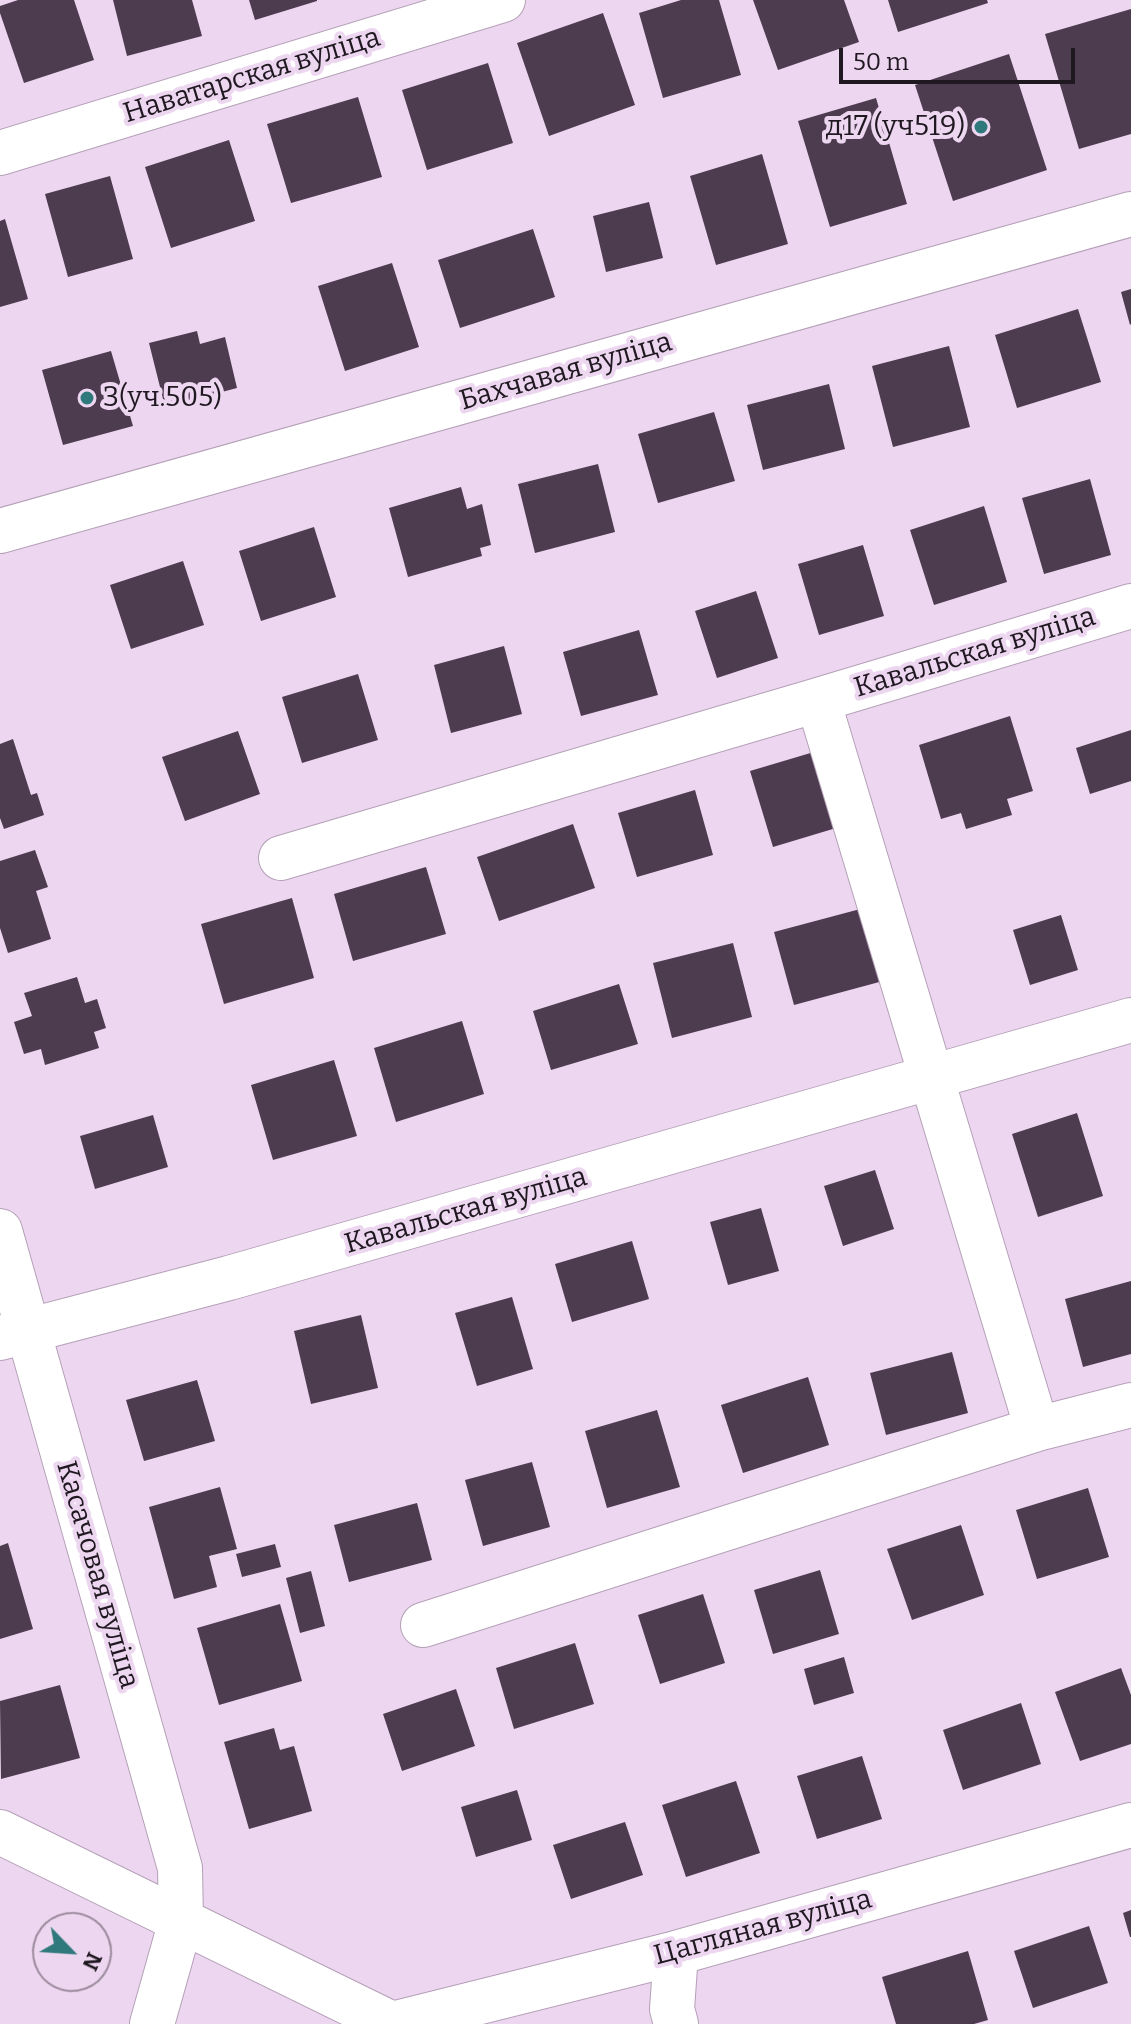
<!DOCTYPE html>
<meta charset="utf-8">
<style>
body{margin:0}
#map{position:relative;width:1131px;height:2024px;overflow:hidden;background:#edd7f0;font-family:Bitter,serif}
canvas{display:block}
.north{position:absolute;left:32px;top:1912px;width:80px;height:80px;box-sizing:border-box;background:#edd7f0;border:2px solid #9b8b9d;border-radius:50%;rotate:115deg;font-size:22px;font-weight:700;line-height:32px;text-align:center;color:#201821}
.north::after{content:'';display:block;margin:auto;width:28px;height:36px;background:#2f797c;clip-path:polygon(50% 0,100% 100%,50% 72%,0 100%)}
.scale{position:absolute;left:839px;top:48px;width:236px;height:36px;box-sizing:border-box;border:4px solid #201821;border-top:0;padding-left:10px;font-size:24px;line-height:28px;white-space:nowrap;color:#201821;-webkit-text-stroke:6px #edd7f0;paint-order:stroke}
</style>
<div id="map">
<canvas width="1131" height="2024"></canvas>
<div class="north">N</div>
<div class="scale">50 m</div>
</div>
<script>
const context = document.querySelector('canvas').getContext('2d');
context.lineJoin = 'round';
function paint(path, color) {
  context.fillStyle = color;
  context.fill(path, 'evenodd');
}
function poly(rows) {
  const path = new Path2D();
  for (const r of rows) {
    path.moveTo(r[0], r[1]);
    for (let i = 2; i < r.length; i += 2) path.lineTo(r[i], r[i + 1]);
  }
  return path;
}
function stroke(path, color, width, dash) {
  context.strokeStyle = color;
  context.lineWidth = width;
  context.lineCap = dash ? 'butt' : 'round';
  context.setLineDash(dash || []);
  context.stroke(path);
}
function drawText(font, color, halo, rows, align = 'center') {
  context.font = font + ' Bitter,serif';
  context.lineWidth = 8;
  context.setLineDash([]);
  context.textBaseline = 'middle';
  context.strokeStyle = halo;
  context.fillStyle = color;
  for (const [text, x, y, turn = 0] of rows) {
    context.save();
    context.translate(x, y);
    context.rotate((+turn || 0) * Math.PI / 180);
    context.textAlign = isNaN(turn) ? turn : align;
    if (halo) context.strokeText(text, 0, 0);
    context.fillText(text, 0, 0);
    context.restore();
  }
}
const building = poly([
 [18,0,74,0,94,60,24,83,0,13,0,6],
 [113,0,192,0,202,36,127,56],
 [249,0,317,0,317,1,255,20],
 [681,0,719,0,741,75,663,98,639,13],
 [753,0,844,0,859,42,778,70],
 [888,0,987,0,988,3,898,32],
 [1131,9,1131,134,1079,149,1045,34],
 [603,13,635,105,549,136,517,43],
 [1009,54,1047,170,953,201,915,85],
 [488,63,513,143,427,170,402,90],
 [358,97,382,177,291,203,267,124],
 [876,98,907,204,830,227,798,121],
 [229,140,255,221,171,248,145,167],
 [762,154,788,244,716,265,690,176],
 [110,176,133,259,68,277,45,194],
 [649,202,663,258,606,272,593,216],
 [5,219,28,299,0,307,0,221],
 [533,229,555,297,460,328,438,260],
 [392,263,419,347,345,371,318,286],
 [1131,289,1131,324,1130,325,1121,292],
 [1078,309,1101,382,1017,408,995,335],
 [197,331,200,344,225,337,237,388,165,407,149,343],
 [949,346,970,427,893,447,872,366],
 [111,351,133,426,63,445,42,370],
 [829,384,845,449,763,470,747,405],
 [714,412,735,481,658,503,638,434],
 [598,464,615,532,535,553,518,484],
 [1090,479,1111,555,1044,574,1022,498],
 [461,487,467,509,482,504,491,545,480,548,482,556,408,577,389,508],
 [984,506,1007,582,934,605,910,530],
 [314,527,336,597,261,621,239,551],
 [863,545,884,616,819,635,798,564],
 [183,561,204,625,131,649,110,585],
 [756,591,778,658,717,678,695,611],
 [639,630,658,695,581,716,563,652],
 [504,646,522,714,451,733,434,665],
 [358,674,378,740,302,763,282,697],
 [1010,716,1033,791,1007,799,1012,815,966,829,961,813,941,819,919,745],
 [1131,730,1131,781,1090,794,1076,748],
 [238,731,260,794,185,821,162,757],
 [13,739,31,795,37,793,44,815,4,829,0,818,0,744],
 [834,746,856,822,773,847,750,771],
 [695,790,713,855,637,877,618,813],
 [573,824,595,888,499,921,477,857],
 [35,850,48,887,36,891,51,939,8,953,0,928,0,861],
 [426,867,446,934,353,961,334,894],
 [292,898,314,978,224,1004,201,924],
 [864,908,883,981,794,1005,774,932],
 [1061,915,1078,970,1030,985,1013,930],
 [733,943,752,1017,672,1038,653,963],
 [77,977,85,1003,97,999,106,1028,94,1032,99,1048,45,1065,41,1049,24,1054,14,1022,32,1016,24,993],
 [619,984,638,1044,551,1070,533,1011],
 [462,1021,484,1094,396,1122,374,1048],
 [334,1060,357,1136,273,1160,251,1085],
 [1077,1113,1103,1196,1038,1217,1012,1134],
 [153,1115,168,1167,95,1189,80,1136],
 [875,1170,894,1229,843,1246,824,1186],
 [761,1208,779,1271,728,1285,710,1222],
 [632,1241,649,1299,572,1322,555,1264],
 [1131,1281,1131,1354,1083,1367,1065,1299],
 [512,1297,533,1369,477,1386,455,1313],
 [361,1315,378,1388,311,1404,294,1331],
 [952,1352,968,1413,886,1435,870,1373],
 [808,1377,829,1445,743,1473,721,1405],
 [197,1380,215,1441,144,1461,126,1400],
 [657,1410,680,1487,607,1508,585,1431],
 [532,1462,550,1527,483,1546,465,1480],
 [220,1487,237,1549,209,1556,217,1587,174,1599,149,1507],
 [1088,1488,1109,1557,1037,1579,1016,1510],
 [417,1503,432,1560,349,1582,334,1525],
 [961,1525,984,1595,912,1620,887,1549],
 [8,1543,33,1629,0,1639,0,1546],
 [275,1544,281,1567,242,1577,236,1554],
 [820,1570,839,1634,773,1654,754,1590],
 [311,1571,325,1626,300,1633,286,1578],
 [703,1594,725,1663,660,1684,638,1615],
 [280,1604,302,1681,219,1705,197,1628],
 [575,1643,594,1704,514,1729,496,1668],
 [844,1657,854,1693,814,1705,804,1669],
 [1121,1668,1131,1695,1131,1744,1080,1761,1055,1692],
 [60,1685,80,1758,1,1779,0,1701],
 [456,1689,475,1746,402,1771,383,1714],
 [1021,1703,1041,1764,963,1790,943,1730],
 [274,1728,280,1750,294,1746,312,1811,249,1829,224,1742],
 [862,1756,882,1819,817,1839,797,1776],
 [736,1781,760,1853,686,1877,662,1805],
 [517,1790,532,1840,476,1857,461,1807],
 [625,1822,643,1875,571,1899,553,1845],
 [1131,1910,1131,1937,1130,1937,1123,1913],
 [1089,1926,1108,1983,1033,2008,1014,1951],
 [968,1951,988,2020,974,2024,896,2024,882,1977]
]);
const minor = poly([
 [0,153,503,0],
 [0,531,1131,214],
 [1131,606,818,700,1037,1429,1131,1405],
 [281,858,818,700],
 [0,1231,180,1868,181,1921,152,2024],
 [0,1338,229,1278,1131,1020],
 [423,1625,1037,1429],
 [0,1832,392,2024],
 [676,1953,672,2009,676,2024],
 [392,2024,676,1953,1131,1825]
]);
const markers = [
 [981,127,8,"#2f797c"],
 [87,398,8,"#2f797c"]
];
const streetNames = [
 ["Наватарская вуліца",252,76,-17],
 ["Бахчавая вуліца",566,372,-16],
 ["Кавальская вуліца",975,653,-17],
 ["Кавальская вуліца",466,1211,-16],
 ["Касачовая вуліца",97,1575,74],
 ["Цагляная вуліца",763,1928,-15]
];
const poiNames = [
 ["д17 (уч519)",965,127],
 ["3(уч.505)",103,398,"left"]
];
paint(building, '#4d3b50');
stroke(minor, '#b5a0b8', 46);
stroke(minor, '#fff', 44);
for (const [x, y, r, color] of markers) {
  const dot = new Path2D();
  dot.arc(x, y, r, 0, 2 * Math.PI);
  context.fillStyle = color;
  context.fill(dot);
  stroke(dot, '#edd7f0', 3);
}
drawText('28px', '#201821', '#edd7f0', streetNames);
drawText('28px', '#201821', '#edd7f0', poiNames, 'right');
</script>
